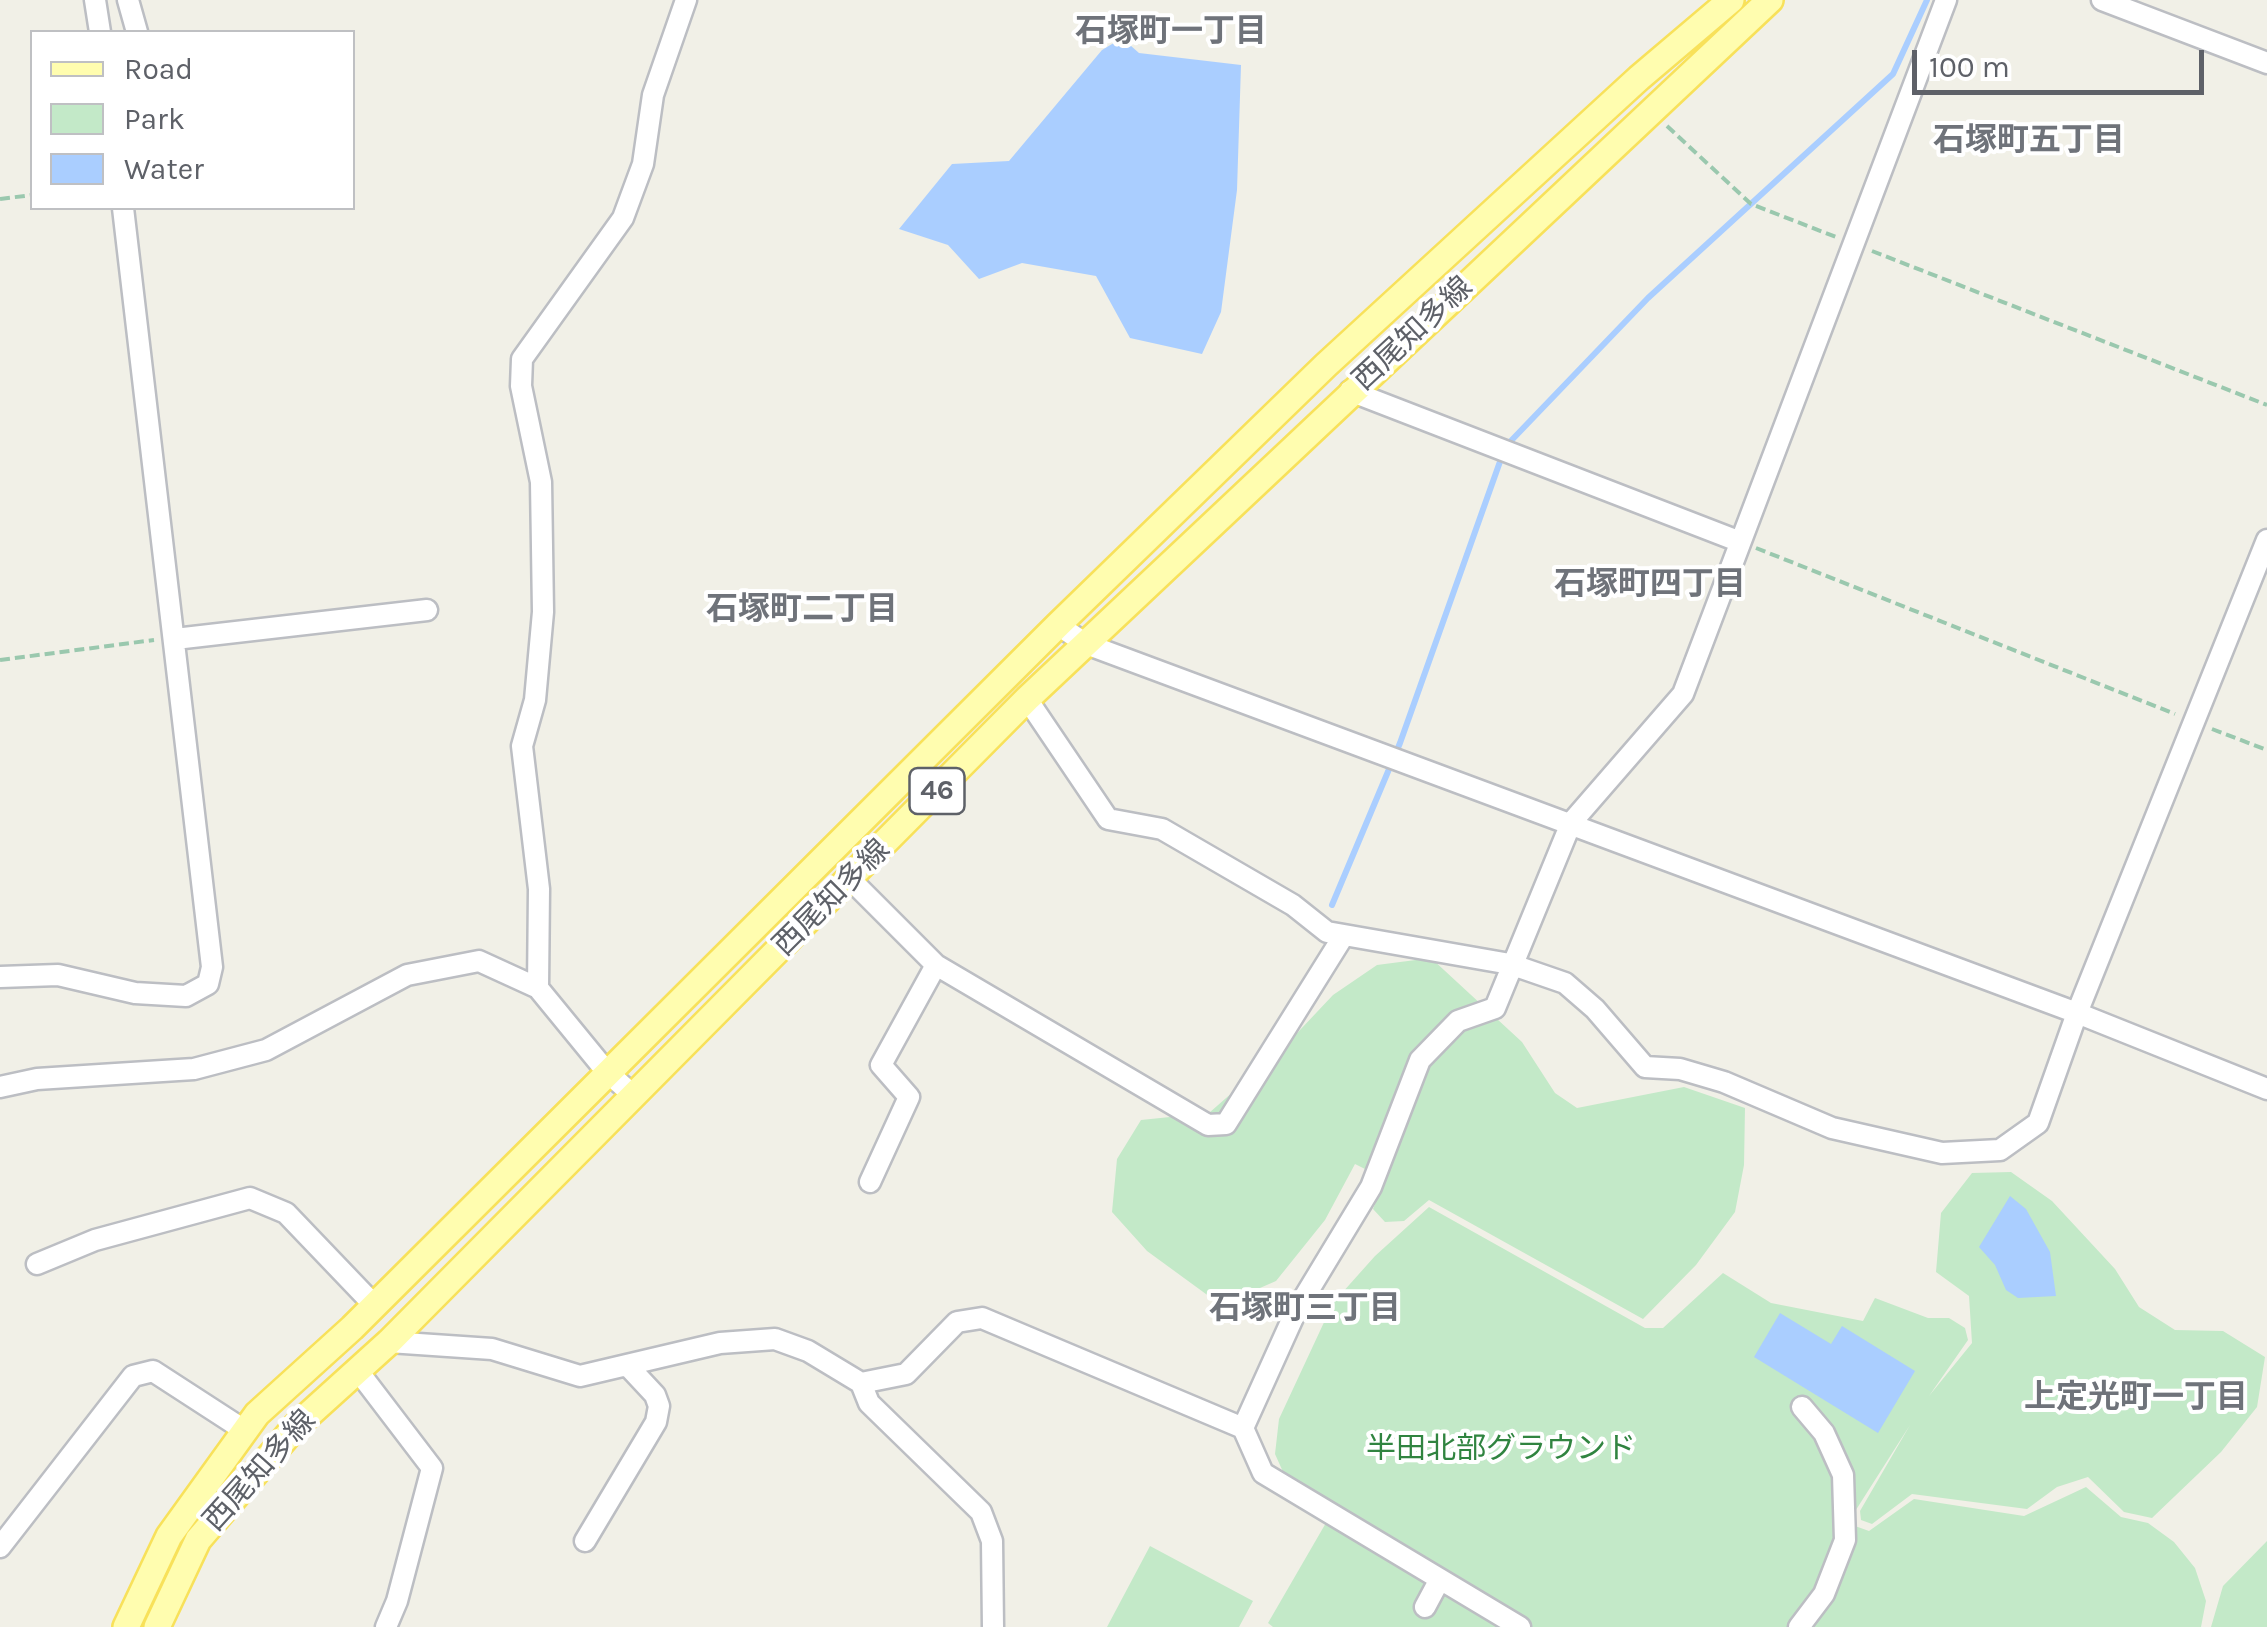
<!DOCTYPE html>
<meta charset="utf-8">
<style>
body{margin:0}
#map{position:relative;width:2267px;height:1627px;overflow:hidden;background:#f1f0e7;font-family:Karla,sans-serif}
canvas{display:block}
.legend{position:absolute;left:30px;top:30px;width:325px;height:180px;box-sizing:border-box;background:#fff;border:2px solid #bfc0c3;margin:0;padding:12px 18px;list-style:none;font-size:30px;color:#5e6168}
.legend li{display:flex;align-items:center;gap:20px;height:50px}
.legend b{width:50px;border:2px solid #bfc0c3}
.scale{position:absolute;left:1912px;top:50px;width:292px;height:45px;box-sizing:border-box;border:5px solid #5e6168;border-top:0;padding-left:12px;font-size:30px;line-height:35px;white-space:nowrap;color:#5e6168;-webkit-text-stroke:8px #fff;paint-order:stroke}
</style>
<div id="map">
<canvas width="2267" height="1627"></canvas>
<ul class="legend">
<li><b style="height:12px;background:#fffdaf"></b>Road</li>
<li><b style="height:28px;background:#c3e9c8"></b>Park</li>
<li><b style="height:28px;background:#aaceff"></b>Water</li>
</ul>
<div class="scale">100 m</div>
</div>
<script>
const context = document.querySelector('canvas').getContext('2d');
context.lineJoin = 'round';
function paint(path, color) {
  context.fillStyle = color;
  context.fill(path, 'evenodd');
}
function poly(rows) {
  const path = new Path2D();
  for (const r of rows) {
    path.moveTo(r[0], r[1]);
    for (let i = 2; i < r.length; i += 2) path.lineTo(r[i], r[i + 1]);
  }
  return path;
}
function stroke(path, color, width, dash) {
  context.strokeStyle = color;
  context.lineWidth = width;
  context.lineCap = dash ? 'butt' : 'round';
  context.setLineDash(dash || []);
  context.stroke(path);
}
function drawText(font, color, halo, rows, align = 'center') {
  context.font = font + ' Karla,"Noto Sans JP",sans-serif';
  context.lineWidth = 8;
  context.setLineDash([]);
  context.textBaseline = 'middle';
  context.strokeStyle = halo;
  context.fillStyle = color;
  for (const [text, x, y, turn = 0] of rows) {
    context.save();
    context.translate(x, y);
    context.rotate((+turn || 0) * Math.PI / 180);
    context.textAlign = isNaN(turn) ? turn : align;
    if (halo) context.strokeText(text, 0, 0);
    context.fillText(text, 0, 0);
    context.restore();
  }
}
const green = poly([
 [1431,958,1522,1042,1555,1093,1577,1108,1684,1087,1745,1108,1744,1165,1735,1212,1696,1265,1643,1319,1429,1200,1404,1221,1385,1222,1373,1209,1385,1179,1355,1164,1325,1220,1276,1281,1221,1305,1147,1251,1112,1212,1117,1159,1141,1120,1209,1113,1283,1048,1333,995,1377,965],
 [2011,1172,2052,1201,2115,1269,2139,1307,2175,1330,2223,1331,2265,1357,2257,1407,2221,1452,2152,1518,2124,1512,2088,1477,2057,1487,2027,1509,1912,1494,1872,1524,1861,1520,1860,1511,1910,1425,1854,1513,1855,1526,1869,1531,1914,1499,2024,1516,2086,1487,2121,1517,2148,1523,2174,1542,2195,1568,2206,1601,2201,1627,1273,1627,1268,1623,1334,1509,1303,1492,1284,1474,1275,1454,1279,1419,1333,1303,1375,1256,1429,1207,1645,1328,1663,1328,1723,1273,1771,1303,1863,1321,1875,1298,1928,1318,1949,1318,1965,1328,1968,1340,1929,1396,1972,1343,1969,1296,1936,1272,1941,1213,1972,1173],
 [2267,1541,2267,1627,2211,1627,2223,1586],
 [1150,1546,1253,1601,1239,1627,1107,1627]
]);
const water = poly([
 [1122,38,1139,53,1241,65,1237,190,1221,312,1202,354,1130,338,1096,276,1022,263,979,279,948,245,899,229,952,164,1009,161,1102,50],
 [2010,1196,2026,1209,2050,1252,2056,1296,2018,1298,2006,1290,1995,1265,1979,1247],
 [1780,1313,1831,1344,1842,1326,1915,1371,1878,1433,1754,1357]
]);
const stream = poly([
 [1507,445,1648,298,1893,74,1927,0],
 [1332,905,1400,743,1502,456]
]);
const path = poly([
 [1667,126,1751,204,1836,237],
 [0,199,32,195],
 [1872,251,2267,405],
 [1756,548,2175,714],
 [0,660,154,640],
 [2212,729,2267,750]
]);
const minor = poly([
 [95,0,100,32],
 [128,0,137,32],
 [2102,0,2267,63],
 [1350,391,1738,541],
 [1058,625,1086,644,2077,1013,2267,1089],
 [175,639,427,610],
 [1027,699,1108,819,1162,829,1293,905,1327,932,1510,964,1565,983,1595,1009,1645,1067,1680,1069,1724,1082,1832,1128,1942,1153,2000,1150,2038,1123,2077,1013,2267,540],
 [850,879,936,965,1208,1125,1226,1124,1344,935],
 [0,977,58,975,135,993,186,996,208,984,212,967,123,208],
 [538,988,539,889,522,746,535,700,543,612,541,482,521,386,522,359,623,218,643,164,653,95,686,0],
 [0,1087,37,1079,194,1069,266,1050,407,975,479,961,538,988,606,1071,634,1096],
 [870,1182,909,1097,881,1065,936,965],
 [37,1264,95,1240,250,1198,286,1213,374,1305],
 [389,1342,492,1349,580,1376,720,1343,775,1339,808,1351,861,1383,869,1403,981,1512,992,1541,993,1627],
 [358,1371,432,1468,397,1601,386,1627],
 [861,1383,906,1374,957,1322,982,1318,1243,1428],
 [585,1541,656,1422,659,1406,655,1395,627,1365],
 [0,1547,133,1376,153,1371,244,1430],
 [1425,1607,1440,1579],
 [1520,1627,1263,1473,1243,1428,1296,1311,1371,1187,1420,1060,1458,1021,1495,1008,1571,823,1683,694,1946,0],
 [1799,1627,1824,1594,1845,1540,1843,1475,1824,1433,1802,1407]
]);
const major = poly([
 [126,1627,169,1536,257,1414,352,1328,1058,625,1326,365,1639,78,1731,0],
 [157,1627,198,1540,295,1427,389,1342,1027,699,1770,0]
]);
const shields = [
 [937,791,55]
];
const shieldNames = [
 ["46",937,791]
];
const streetNames = [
 ["西尾知多線",1413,334,-43],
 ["西尾知多線",832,898,-45],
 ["西尾知多線",260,1471,-48]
];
const parkNames = [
 ["半田北部グラウンド",1501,1449]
];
const neighbourhoodNames = [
 ["石塚町一丁目",1171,32],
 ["石塚町五丁目",2029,141],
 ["石塚町四丁目",1650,585],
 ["石塚町二丁目",802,610],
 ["石塚町三丁目",1305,1309],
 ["上定光町一丁目",2136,1398]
];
paint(green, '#c3e9c8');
paint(water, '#aaceff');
stroke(stream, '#aaceff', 6);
stroke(minor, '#bcbec3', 25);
stroke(major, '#f8e15a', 30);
stroke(path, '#9ac8ae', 4, [10, 5]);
stroke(minor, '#fff', 20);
stroke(major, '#fffdaf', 25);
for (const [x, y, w] of shields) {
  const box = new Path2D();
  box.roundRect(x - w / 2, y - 23, w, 46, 8);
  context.fillStyle = '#fff';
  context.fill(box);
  stroke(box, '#5e6168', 2.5);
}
drawText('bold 28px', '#5e6168', null, shieldNames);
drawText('30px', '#5e6168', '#fff', streetNames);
drawText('30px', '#308440', '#fff', parkNames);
drawText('bold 32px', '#6f737a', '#fff', neighbourhoodNames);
</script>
